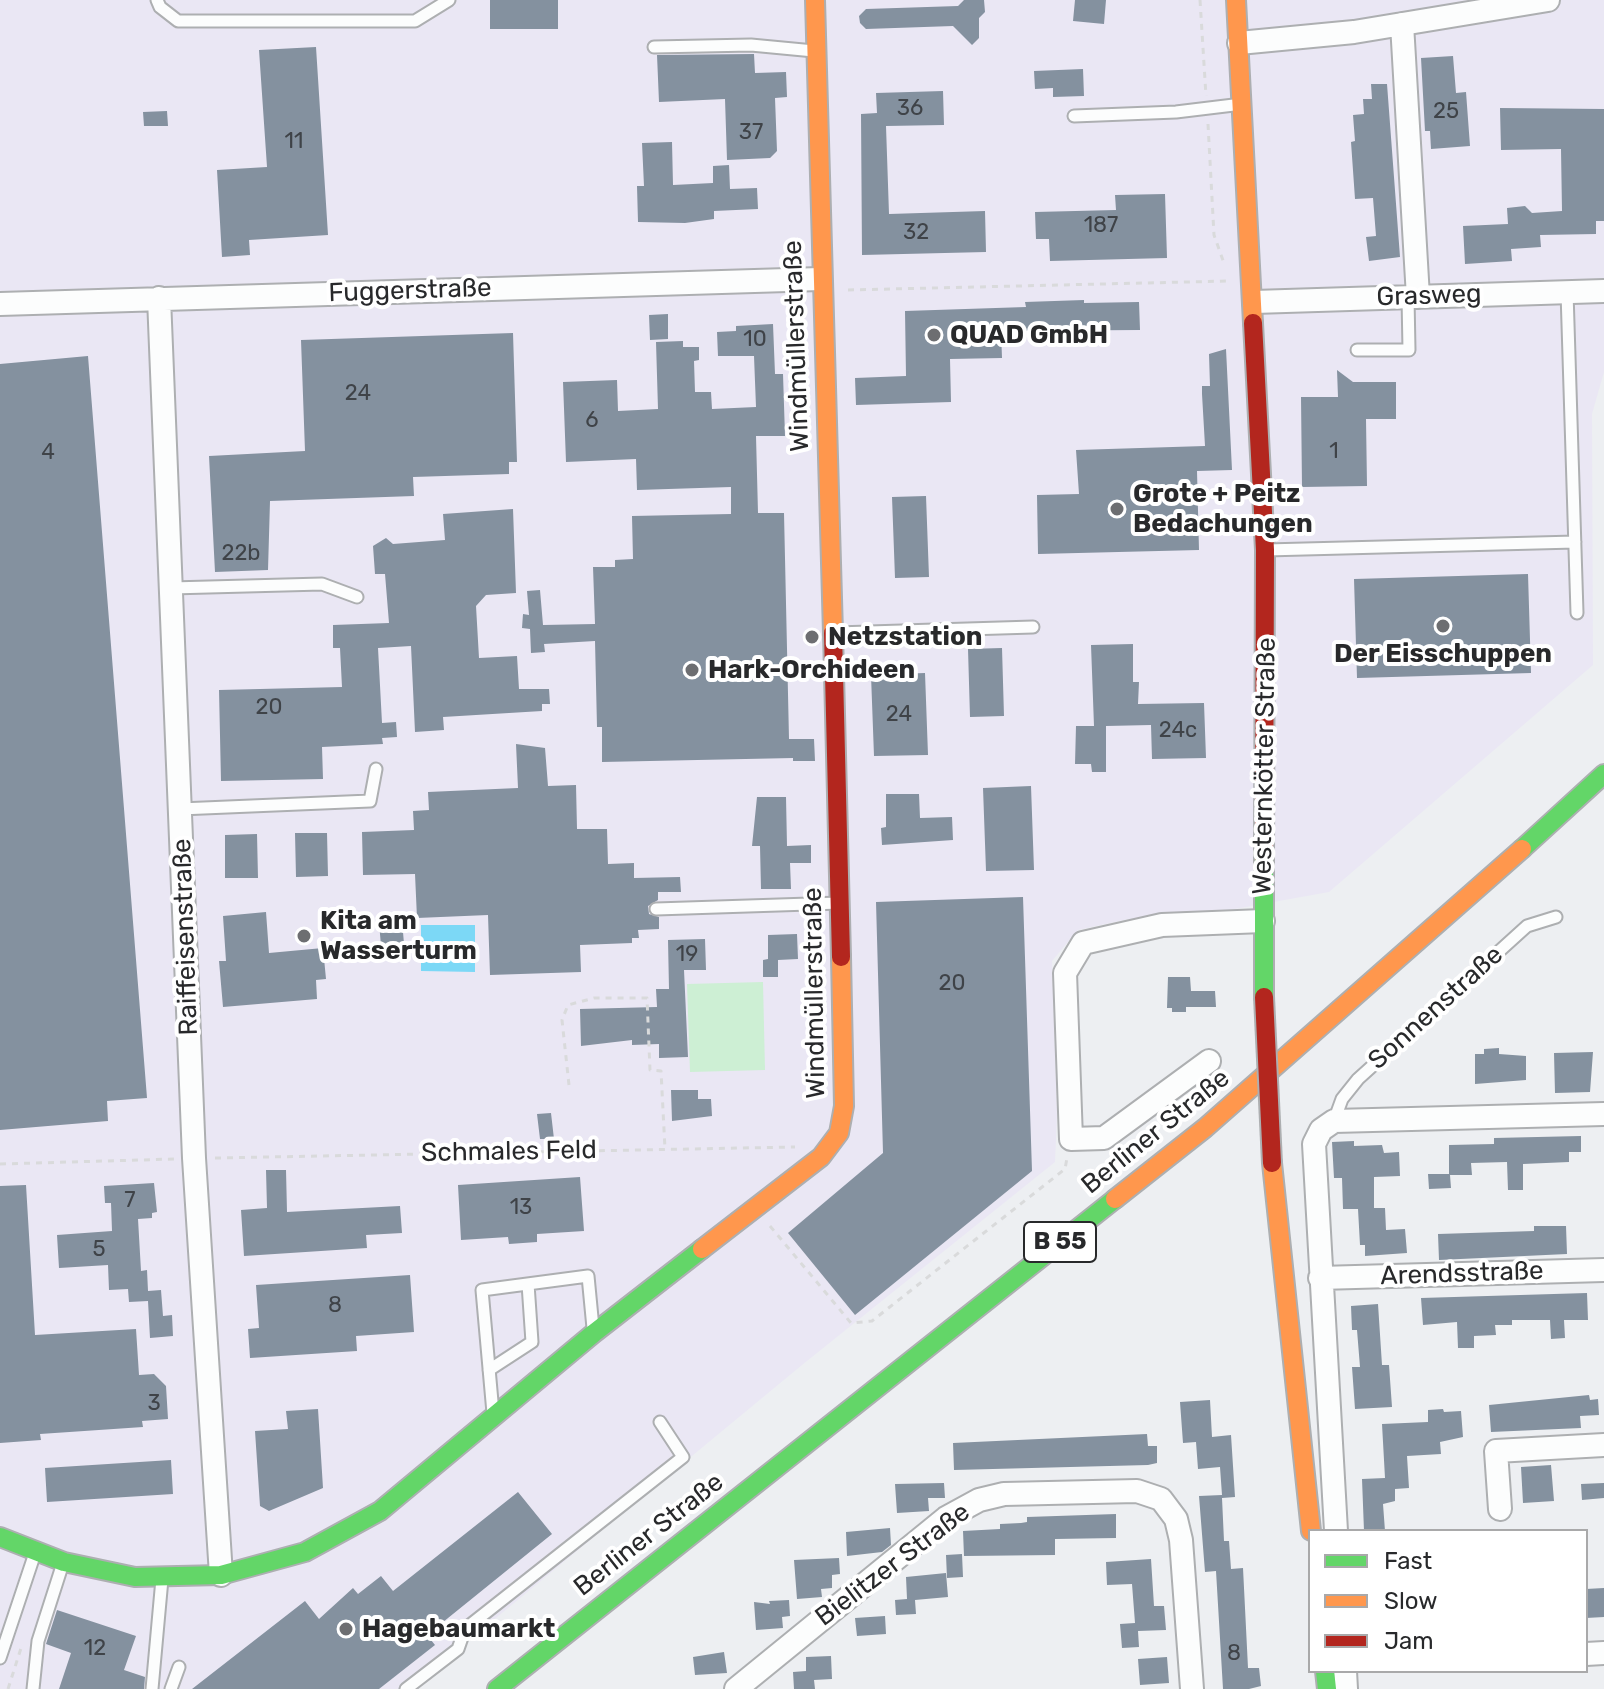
<!DOCTYPE html>
<meta charset="utf-8">
<style>
body{margin:0}
#map{position:relative;width:1604px;height:1689px;overflow:hidden;background:#edeff2;font-family:Rubik,sans-serif}
canvas{display:block}
.legend{position:absolute;left:1308px;top:1529px;width:280px;height:144px;box-sizing:border-box;background:#fff;border:2px solid #a9a9aa;margin:0;padding:10px 14px;list-style:none;font-size:24px;color:#28292b}
.legend li{display:flex;align-items:center;gap:16px;height:40px}
.legend b{width:40px;border:2px solid #a9a9aa}
</style>
<div id="map">
<canvas width="1604" height="1689"></canvas>
<ul class="legend">
<li><b style="height:10px;background:#63d668"></b>Fast</li>
<li><b style="height:10px;background:#ff974d"></b>Slow</li>
<li><b style="height:10px;background:#b3261e"></b>Jam</li>
</ul>
</div>
<script>
const context = document.querySelector('canvas').getContext('2d');
context.lineJoin = 'round';
function paint(path, color) {
  context.fillStyle = color;
  context.fill(path, 'evenodd');
}
function poly(rows) {
  const path = new Path2D();
  for (const r of rows) {
    path.moveTo(r[0], r[1]);
    for (let i = 2; i < r.length; i += 2) path.lineTo(r[i], r[i + 1]);
  }
  return path;
}
function stroke(path, color, width, dash) {
  context.strokeStyle = color;
  context.lineWidth = width;
  context.lineCap = dash ? 'butt' : 'round';
  context.setLineDash(dash || []);
  context.stroke(path);
}
function drawText(font, color, halo, rows, align = 'center') {
  context.font = font + ' Rubik,sans-serif';
  context.lineWidth = 8;
  context.setLineDash([]);
  context.textBaseline = 'middle';
  context.strokeStyle = halo;
  context.fillStyle = color;
  for (const [text, x, y, turn = 0] of rows) {
    context.save();
    context.translate(x, y);
    context.rotate((+turn || 0) * Math.PI / 180);
    context.textAlign = isNaN(turn) ? turn : align;
    if (halo) context.strokeText(text, 0, 0);
    context.fillText(text, 0, 0);
    context.restore();
  }
}
const industrial = poly([
 [0,0,1604,0,1604,372,1592,414,1593,665,1329,892,1218,912,1129,919,1078,930,1052,961,1057,1114,1055,1162,802,1365,410,1689,0,1689]
]);
const green = poly([
 [763,982,765,1070,690,1072,687,984]
]);
const water = poly([
 [421,925,475,925,475,972,421,971]
]);
const building = poly([
 [490,0,558,0,558,29,490,29],
 [964,0,984,0,985,12,979,18,979,38,972,45,953,26,866,29,860,23,859,16,866,9,958,6],
 [1075,0,1106,0,1104,24,1073,21],
 [316,47,328,235,249,240,250,255,222,257,217,170,267,167,259,50],
 [754,54,755,73,786,72,787,97,775,98,777,151,770,158,727,160,725,99,659,102,657,55],
 [1453,56,1456,93,1466,92,1470,146,1431,149,1430,131,1425,131,1421,58],
 [1083,69,1084,96,1053,97,1053,88,1035,89,1034,71],
 [1371,84,1387,84,1400,257,1369,261,1366,237,1376,236,1373,198,1355,199,1351,142,1355,141,1353,115,1364,114,1363,99,1372,99],
 [943,91,944,125,886,126,889,214,985,211,986,252,862,255,861,114,877,113,876,93],
 [1500,108,1604,109,1604,221,1596,221,1596,234,1540,235,1541,247,1511,249,1512,261,1465,264,1463,226,1508,224,1507,208,1525,206,1532,213,1562,211,1561,149,1501,150],
 [167,111,168,126,144,126,143,112],
 [672,142,673,185,713,183,713,166,729,165,730,189,757,188,758,209,714,211,714,219,685,223,638,222,637,186,644,186,642,143],
 [1165,194,1167,258,1050,261,1049,239,1036,239,1035,212,1116,210,1115,195],
 [1084,300,1084,303,1139,302,1140,330,1001,331,1002,358,950,359,951,402,856,405,855,378,906,376,905,311,1026,307,1025,302],
 [668,314,668,339,650,340,649,315],
 [773,324,775,374,783,374,785,436,756,436,758,513,784,513,789,739,814,739,815,761,793,761,793,758,602,762,602,727,597,727,595,641,544,644,545,652,531,653,530,629,522,628,523,614,529,615,527,591,540,590,543,625,595,624,593,567,615,567,615,560,633,559,632,516,731,514,731,487,637,490,636,459,566,462,563,382,617,380,618,411,658,409,656,342,683,341,683,347,699,347,699,360,694,361,695,392,711,392,712,409,756,407,754,356,718,356,717,332,736,331,736,326],
 [513,333,517,462,509,462,509,474,413,477,414,496,270,501,268,570,215,572,209,456,305,451,301,340],
 [1226,349,1232,470,1197,471,1199,550,1038,554,1037,495,1079,494,1076,450,1205,446,1202,394,1202,386,1210,386,1209,354],
 [88,356,147,1098,107,1101,108,1121,0,1130,0,364],
 [1337,370,1353,382,1396,382,1396,419,1366,419,1367,486,1302,487,1301,397,1338,397],
 [926,496,929,577,895,578,892,497],
 [513,509,516,593,486,595,476,606,479,658,517,656,519,689,549,689,550,704,542,704,542,711,443,717,444,730,415,732,411,646,378,648,382,723,396,722,397,737,382,738,383,744,322,747,323,779,221,781,219,690,342,687,340,648,333,648,333,625,389,623,385,574,375,574,373,546,386,538,393,544,445,540,443,514],
 [1528,574,1531,673,1357,678,1354,579],
 [1133,644,1133,682,1139,682,1138,704,1204,703,1206,758,1152,759,1151,725,1106,726,1106,772,1092,772,1091,764,1075,764,1076,726,1094,726,1091,645],
 [1002,648,1004,716,970,717,968,649],
 [925,673,928,755,874,756,871,675],
 [516,744,545,748,548,786,576,785,577,829,607,829,608,864,634,863,634,878,680,877,681,892,658,892,658,900,648,906,649,914,659,917,659,929,638,930,639,938,632,938,632,943,580,945,581,972,490,975,488,915,417,918,415,874,363,875,362,832,414,830,413,811,429,810,428,792,518,788],
 [1031,786,1034,870,986,871,983,788],
 [886,794,919,794,920,818,952,817,953,840,882,845,881,828,886,827],
 [757,797,786,797,787,846,811,845,811,863,790,863,791,889,761,889,760,846,752,846],
 [295,833,327,833,328,876,296,877],
 [257,834,258,878,225,878,225,835],
 [1023,897,1032,1171,855,1315,788,1233,883,1153,876,902],
 [266,912,269,953,323,948,326,979,316,980,317,999,223,1007,219,961,226,961,223,916],
 [402,920,405,956,382,958,379,922],
 [797,934,798,959,778,960,778,977,763,977,763,960,768,959,768,935],
 [705,939,706,970,684,970,688,1057,659,1058,659,1044,632,1045,632,1040,581,1046,580,1009,657,1007,656,989,669,989,668,940],
 [1168,977,1190,977,1191,991,1215,991,1216,1007,1186,1007,1186,1012,1172,1012,1172,1008,1167,1008],
 [1499,1048,1499,1054,1526,1056,1526,1080,1475,1084,1475,1054,1484,1054,1484,1049],
 [1593,1052,1590,1092,1555,1093,1554,1053],
 [671,1090,698,1090,698,1099,711,1099,712,1116,672,1121],
 [551,1113,554,1139,540,1139,537,1114],
 [1581,1136,1581,1152,1569,1152,1569,1162,1523,1164,1523,1190,1508,1190,1507,1162,1471,1163,1472,1175,1450,1175,1451,1188,1429,1189,1428,1174,1449,1174,1449,1145,1494,1144,1494,1138],
 [1354,1141,1354,1146,1382,1145,1384,1153,1399,1152,1400,1176,1374,1177,1374,1208,1385,1208,1386,1230,1405,1229,1407,1253,1365,1256,1365,1245,1360,1245,1358,1209,1343,1209,1342,1178,1334,1178,1332,1142],
 [266,1170,286,1170,287,1212,400,1206,402,1233,366,1235,367,1248,244,1256,241,1210,267,1208],
 [580,1177,584,1231,537,1234,537,1242,509,1244,508,1237,461,1240,458,1185],
 [154,1183,157,1212,152,1213,152,1218,138,1219,141,1271,147,1270,148,1291,161,1290,163,1316,172,1315,173,1336,150,1338,148,1301,129,1302,128,1289,109,1290,108,1265,59,1268,57,1235,112,1231,111,1203,105,1203,104,1186],
 [26,1185,35,1335,136,1329,139,1375,154,1374,166,1386,168,1419,142,1421,143,1427,40,1434,41,1440,0,1443,0,1186],
 [1534,1226,1566,1226,1567,1254,1439,1260,1438,1234,1534,1231],
 [410,1275,414,1332,356,1336,357,1351,250,1358,248,1329,259,1328,256,1285],
 [1587,1293,1588,1320,1564,1320,1565,1338,1551,1339,1550,1320,1512,1320,1512,1325,1495,1325,1496,1335,1474,1336,1474,1348,1458,1348,1457,1322,1423,1325,1421,1298],
 [1378,1304,1382,1365,1389,1365,1392,1407,1355,1409,1352,1367,1360,1367,1357,1330,1352,1330,1351,1306],
 [1589,1395,1590,1400,1598,1399,1599,1415,1580,1416,1581,1428,1491,1432,1489,1405],
 [1210,1400,1212,1437,1231,1435,1235,1497,1222,1498,1224,1541,1229,1541,1231,1569,1243,1568,1248,1668,1259,1668,1261,1686,1249,1689,1223,1689,1216,1571,1205,1572,1199,1496,1222,1495,1220,1467,1198,1469,1196,1442,1183,1443,1180,1402],
 [318,1409,323,1488,269,1511,260,1506,255,1431,288,1429,286,1411],
 [1443,1409,1444,1412,1461,1411,1463,1437,1440,1442,1441,1454,1407,1456,1409,1488,1395,1489,1395,1501,1383,1504,1385,1531,1364,1531,1362,1479,1385,1478,1382,1424,1428,1422,1428,1410],
 [1147,1434,1148,1446,1157,1446,1157,1463,1148,1465,954,1470,953,1443],
 [171,1460,173,1494,47,1502,45,1468],
 [1551,1465,1554,1501,1523,1503,1521,1467],
 [944,1483,945,1498,928,1498,929,1511,897,1513,895,1484],
 [1604,1483,1604,1498,1582,1500,1581,1484],
 [518,1492,552,1534,427,1635,435,1645,379,1689,192,1689,305,1601,319,1619,353,1588,358,1594,381,1576,393,1591],
 [1116,1514,1116,1538,1055,1539,1055,1555,964,1556,963,1531,1000,1529,1000,1524,1021,1523,1027,1522,1027,1517],
 [890,1528,891,1545,882,1552,847,1556,846,1532],
 [962,1554,963,1577,947,1578,946,1555],
 [839,1558,840,1574,832,1575,832,1588,821,1589,822,1597,797,1599,794,1560],
 [1151,1559,1154,1606,1164,1606,1166,1630,1138,1631,1139,1647,1122,1648,1120,1624,1135,1623,1132,1584,1107,1585,1106,1562],
 [946,1573,948,1597,915,1600,916,1614,896,1615,895,1600,907,1599,906,1577],
 [1604,1588,1604,1617,1586,1618,1586,1589],
 [789,1600,790,1616,782,1617,783,1628,756,1630,754,1602,770,1604,769,1601],
 [57,1610,136,1636,124,1670,145,1677,144,1689,59,1689,71,1653,46,1644],
 [885,1616,886,1634,857,1636,855,1618],
 [724,1652,727,1673,695,1675,693,1657],
 [831,1656,832,1679,814,1680,815,1689,794,1689,793,1672,806,1671,806,1657],
 [1167,1657,1169,1683,1140,1685,1138,1659]
]);
const path = poly([
 [1200,0,1206,96],
 [1208,124,1214,235,1225,266],
 [848,290,1229,281],
 [569,1085,562,1020,568,1005,594,998,647,998,650,1070,661,1071,665,1149],
 [215,1158,795,1147],
 [0,1164,175,1159],
 [770,1226,851,1323,872,1321,1065,1169,1067,1158],
 [8,1689,22,1645]
]);
const lane = poly([
 [157,0,160,7,178,21,415,21,449,0],
 [654,47,751,45,814,51],
 [1074,116,1176,112,1242,104],
 [1567,292,1577,613],
 [1357,350,1409,350,1408,297],
 [1266,550,1575,542],
 [171,588,322,584,357,597],
 [836,633,1033,627],
 [180,809,370,801,376,769],
 [656,909,840,903],
 [1334,1121,1342,1099,1358,1079,1527,926,1556,917],
 [489,1370,532,1342,528,1284],
 [493,1413,482,1290,588,1276,593,1328],
 [0,1658,35,1553],
 [33,1689,38,1641,63,1563],
 [152,1689,162,1579],
 [171,1689,179,1667],
 [406,1689,458,1649,465,1629,683,1457,660,1422]
]);
const street = poly([
 [1402,24,1418,297],
 [1239,43,1354,32,1548,0],
 [159,298,194,1158,221,1575],
 [1254,302,1604,291],
 [0,304,820,279],
 [1209,1061,1104,1138,1071,1139,1065,973,1083,943,1162,925,1263,921],
 [1320,1278,1604,1270],
 [1500,1509,1496,1451,1604,1445],
 [1336,1531,1314,1144,1321,1130,1334,1121,1604,1114],
 [1586,1654,1604,1653],
 [1345,1671,1346,1689],
 [736,1689,946,1518,979,1500,1004,1494,1137,1491,1161,1499,1176,1519,1181,1540,1192,1689]
]);
const fast = poly([
 [1522,849,1604,774],
 [1264,997,1264,857],
 [0,1537,64,1562,135,1577,221,1575,305,1552,380,1511,594,1333,702,1249],
 [1325,1671,1327,1689],
 [497,1689,1115,1199]
]);
const slow = poly([
 [815,0,833,633],
 [1236,0,1253,323],
 [1272,1163,1311,1531],
 [1115,1199,1205,1128,1522,849],
 [702,1249,821,1157,839,1133,844,1106,841,957]
]);
const jam = poly([
 [1253,323,1265,550,1264,857],
 [833,633,841,957]
]);
const jamBridge = poly([
 [1264,997,1272,1163]
]);
const markers = [
 [934,335,8,"#6d6e71"],
 [1117,509,8,"#6d6e71"],
 [1443,626,8,"#6d6e71"],
 [812,637,8,"#6d6e71"],
 [692,670,8,"#6d6e71"],
 [304,936,8,"#6d6e71"],
 [346,1629,8,"#6d6e71"]
];
const numberNames = [
 ["36",910,109],
 ["25",1446,112],
 ["37",751,133],
 ["11",294,142],
 ["187",1101,226],
 ["32",916,233],
 ["10",755,340],
 ["24",358,394],
 ["6",592,421],
 ["1",1334,452],
 ["4",48,453],
 ["22b",241,554],
 ["20",269,708],
 ["24",899,715],
 ["24c",1178,731],
 ["19",687,955],
 ["20",952,984],
 ["7",130,1201],
 ["13",521,1208],
 ["5",99,1250],
 ["8",335,1306],
 ["3",154,1404],
 ["12",95,1649],
 ["8",1234,1654]
];
const shields = [
 [1060,1242,72]
];
const shieldNames = [
 ["B 55",1060,1242]
];
const streetNames = [
 ["Fuggerstraße",410,291,-2],
 ["Grasweg",1429,296,-2],
 ["Windmüllerstraße",797,346,-92],
 ["Westernkötter Straße",1265,766,-89],
 ["Raiffeisenstraße",186,937,-92],
 ["Windmüllerstraße",815,993,-91],
 ["Sonnenstraße",1436,1008,-42],
 ["Berliner Straße",1156,1132,-39],
 ["Schmales Feld",509,1152,-1],
 ["Arendsstraße",1462,1274,-2],
 ["Berliner Straße",649,1535,-38],
 ["Bielitzer Straße",893,1565,-37]
];
const poiNames = [
 ["QUAD GmbH",950,335],
 ["Grote + Peitz",1133,494],
 ["Bedachungen",1133,524],
 ["Netzstation",828,637],
 ["Der Eisschuppen",1443,654,"center"],
 ["Hark-Orchideen",708,670],
 ["Kita am",320,921],
 ["Wasserturm",320,951],
 ["Hagebaumarkt",362,1629]
];
paint(industrial, '#eae7f4');
paint(green, '#cdefd4');
paint(water, '#7cd8f6');
paint(building, '#84919f');
stroke(lane, '#adafb1', 15);
stroke(street, '#adafb1', 26);
stroke(fast, '#adafb1', 22);
stroke(slow, '#adafb1', 22);
stroke(jam, '#adafb1', 22);
stroke(path, '#d9dadb', 3, [6, 6]);
stroke(lane, '#fcfdfd', 11);
stroke(street, '#fcfdfd', 22);
stroke(fast, '#63d668', 18);
stroke(slow, '#ff974d', 18);
stroke(jam, '#b3261e', 18);
stroke(jamBridge, '#adafb1', 22, []);
stroke(jamBridge, '#b3261e', 18);
for (const [x, y, r, color] of markers) {
  const dot = new Path2D();
  dot.arc(x, y, r, 0, 2 * Math.PI);
  context.fillStyle = color;
  context.fill(dot);
  stroke(dot, '#fff', 3);
}
drawText('22px', '#3f4348', null, numberNames);
for (const [x, y, w] of shields) {
  const box = new Path2D();
  box.roundRect(x - w / 2, y - 20, w, 40, 6);
  context.fillStyle = '#fff';
  context.fill(box);
  stroke(box, '#28292b', 2);
}
drawText('bold 24px', '#28292b', null, shieldNames);
drawText('26px', '#28292b', '#fff', streetNames);
drawText('bold 26px', '#28292b', '#fff', poiNames, 'left');
</script>
